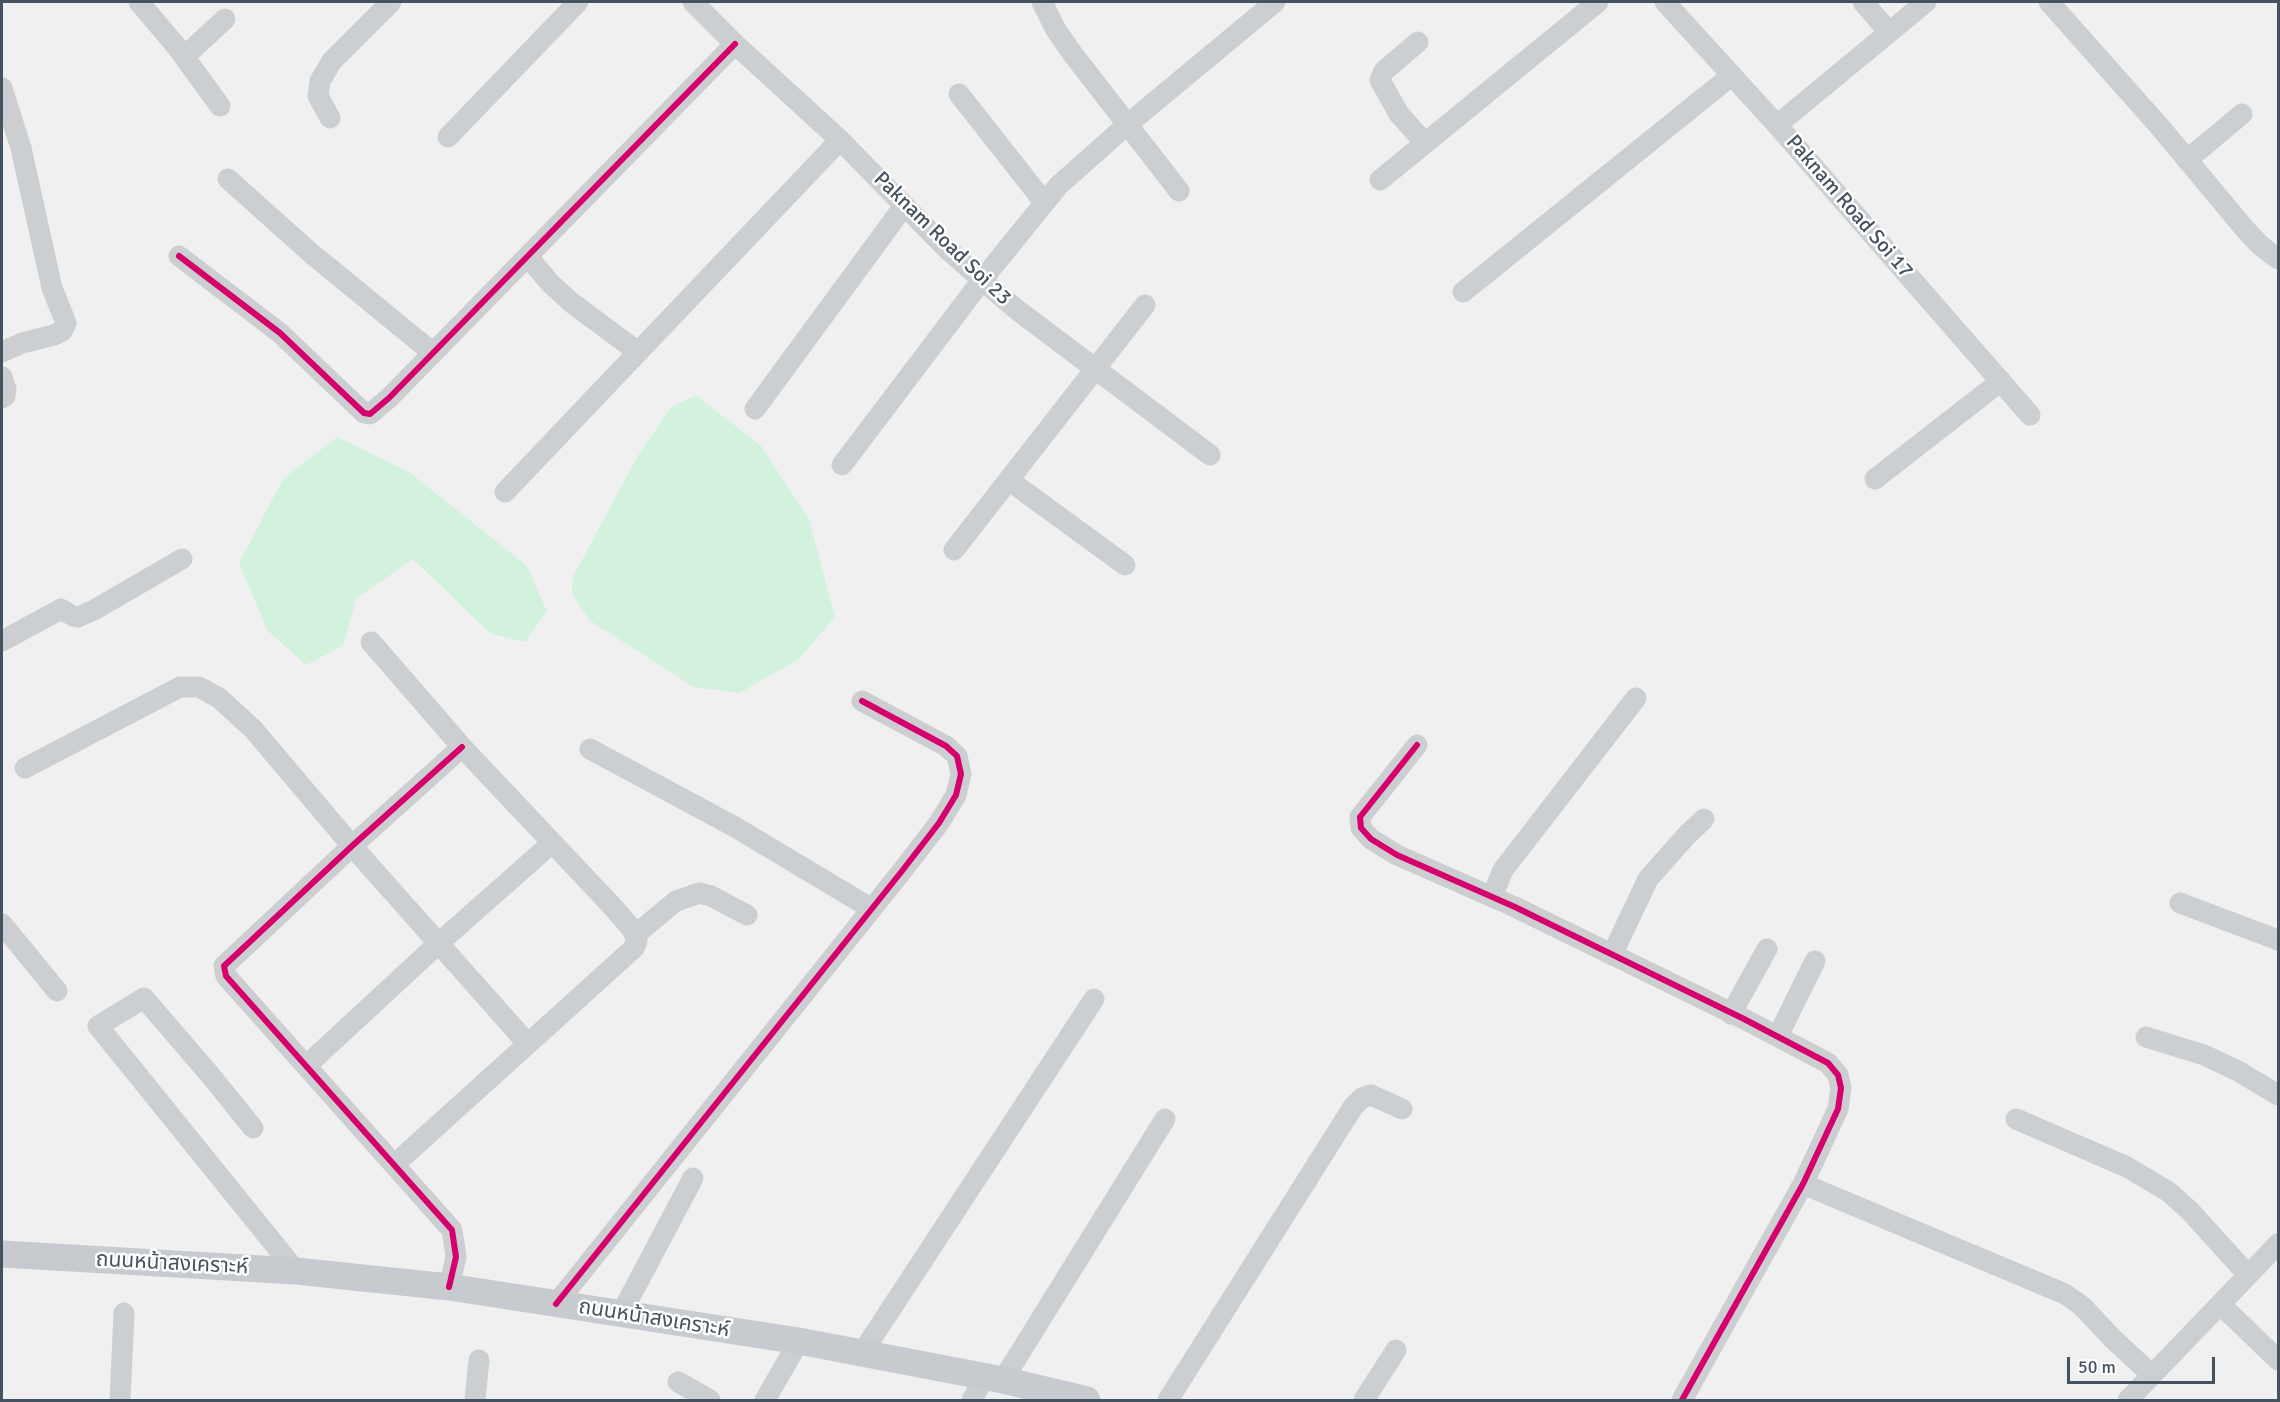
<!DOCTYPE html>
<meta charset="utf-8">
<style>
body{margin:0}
#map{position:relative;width:2280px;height:1402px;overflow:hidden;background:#f1f0f0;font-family:Signika,sans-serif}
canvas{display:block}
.frame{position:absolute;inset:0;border:3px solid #45525f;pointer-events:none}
.scale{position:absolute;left:2067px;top:1357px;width:148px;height:27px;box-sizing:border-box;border:3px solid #45525f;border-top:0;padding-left:8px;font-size:18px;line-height:21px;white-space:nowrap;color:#45525f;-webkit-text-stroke:4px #fff;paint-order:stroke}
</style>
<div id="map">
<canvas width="2280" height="1402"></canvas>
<div class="frame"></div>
<div class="scale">50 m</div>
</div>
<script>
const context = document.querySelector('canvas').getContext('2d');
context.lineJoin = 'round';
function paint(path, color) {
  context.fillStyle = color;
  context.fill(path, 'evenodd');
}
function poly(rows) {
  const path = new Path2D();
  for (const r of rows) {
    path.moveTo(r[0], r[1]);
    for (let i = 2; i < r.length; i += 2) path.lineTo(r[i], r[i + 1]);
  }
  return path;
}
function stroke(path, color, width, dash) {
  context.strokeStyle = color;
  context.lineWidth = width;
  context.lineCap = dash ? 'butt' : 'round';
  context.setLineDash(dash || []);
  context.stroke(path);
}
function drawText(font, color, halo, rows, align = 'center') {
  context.font = font + ' Signika,"Noto Sans Thai",sans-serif';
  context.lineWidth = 5;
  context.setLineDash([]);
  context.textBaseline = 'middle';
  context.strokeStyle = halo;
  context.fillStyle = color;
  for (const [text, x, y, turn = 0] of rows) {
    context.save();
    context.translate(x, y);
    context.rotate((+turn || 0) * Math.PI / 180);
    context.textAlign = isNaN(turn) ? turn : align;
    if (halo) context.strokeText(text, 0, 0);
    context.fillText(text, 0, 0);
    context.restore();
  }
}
const green = poly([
 [696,395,761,446,809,519,835,617,798,660,739,693,694,687,589,620,572,594,573,577,637,457,671,407],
 [337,437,409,472,527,566,547,611,525,642,490,633,413,559,356,599,343,646,306,665,267,630,239,563,283,479]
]);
const minor = poly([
 [139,2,177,47,220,106],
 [693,2,735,44,840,140,946,248,982,280,1016,309,1210,455],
 [1042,2,1056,30,1072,53,1179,191],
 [1665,2,1777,125,2030,415],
 [1863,2,1889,32],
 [2049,2,2160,127,2244,228,2260,245,2278,259],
 [1418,42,1384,71,1380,80,1399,114,1425,143],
 [184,57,225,19],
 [2,88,21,148,52,288,66,323,62,331,54,335,22,343,2,352],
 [959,94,1044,202],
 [330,118,318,96,320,81,332,61,391,2],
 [1777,125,1926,2],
 [448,137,578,2],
 [2187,160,2242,114],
 [228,179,312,254,433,353],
 [1380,180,1598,2],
 [179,256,280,333,364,413,370,414,389,398,735,44],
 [528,257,551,284,572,303,638,352],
 [1463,292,1731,76],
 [2,377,6,389,5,396,2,398],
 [755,409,904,206],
 [842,465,982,280,1059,185,1128,124,1275,2],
 [1875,479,2001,381],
 [1010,481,1125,565],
 [505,492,840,140],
 [954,550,1145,305],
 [2,641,61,609,73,616,78,617,94,610,182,559],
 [371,642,462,747,612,906,632,929,637,941,634,948,395,1164],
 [1417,745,1360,817,1361,828,1371,839,1397,855,1515,907,1744,1019,1828,1063,1838,1075,1841,1088,1838,1109,1803,1184,1682,1400],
 [590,749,735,827,872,909],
 [25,768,180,687,199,687,219,698,253,729,352,846,528,1044],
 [1492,897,1503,870,1636,698],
 [2180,903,2278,940],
 [2,924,57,991],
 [635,935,676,901,699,893,711,896,747,915],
 [1612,955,1648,879,1687,835,1704,819],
 [1731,1014,1767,949],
 [1778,1036,1815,961],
 [2146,1037,2204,1055,2238,1071,2278,1095],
 [307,1065,440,942,552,843],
 [2016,1119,2127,1167,2169,1192,2190,1211,2248,1275],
 [253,1128,211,1076,144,998,98,1026,296,1271],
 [1803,1184,2065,1294,2082,1306,2112,1338,2152,1375],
 [449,1287,456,1257,452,1230,226,976,224,966,352,846,462,747],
 [556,1304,902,871,939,823,956,795,961,774,957,756,946,746,862,701],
 [2220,1304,2278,1360],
 [621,1314,693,1178],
 [862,1353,1094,999],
 [1003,1380,1165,1119],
 [678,1382,710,1400],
 [120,1400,124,1313],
 [475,1400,479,1360],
 [765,1400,799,1341],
 [972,1400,985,1376],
 [1168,1400,1353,1107,1362,1098,1371,1095,1402,1109],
 [1364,1400,1396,1350],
 [2128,1400,2278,1244]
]);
const major = poly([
 [2,1254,296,1271,449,1287,799,1341,1003,1380,1087,1400]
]);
const cycleway = poly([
 [179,256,280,333,364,413,370,414,389,398,735,44],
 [1417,745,1360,817,1361,828,1371,839,1397,855,1515,907,1744,1019,1828,1063,1838,1075,1841,1088,1838,1109,1803,1184,1682,1400],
 [449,1287,456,1257,452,1230,226,976,224,966,352,846,462,747],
 [556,1304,902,871,939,823,956,795,961,774,957,756,946,746,862,701]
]);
const streetNames = [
 ["Paknam Road Soi 17",1849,207,49],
 ["Paknam Road Soi 23",942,239,44],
 ["ถนนหน้าสงเคราะห์",172,1264,3],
 ["ถนนหน้าสงเคราะห์",654,1319,9]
];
paint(green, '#d2f2de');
stroke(minor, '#cccfd1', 21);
stroke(major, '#c7cbcf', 27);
stroke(cycleway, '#d6006c', 6);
drawText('21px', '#45525f', '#fff', streetNames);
</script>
